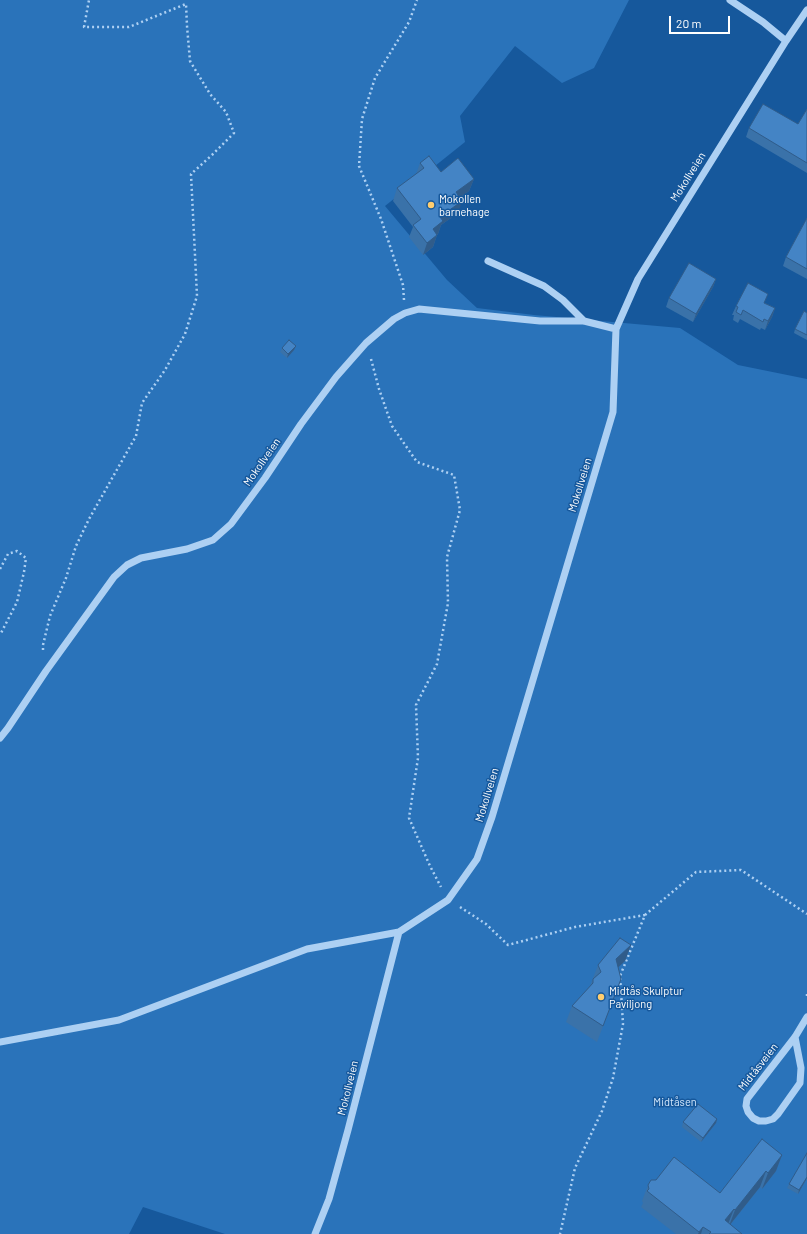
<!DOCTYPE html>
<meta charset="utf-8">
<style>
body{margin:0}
#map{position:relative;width:807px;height:1234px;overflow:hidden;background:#16589c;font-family:Barlow,sans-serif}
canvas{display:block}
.scale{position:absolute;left:669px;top:16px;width:61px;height:18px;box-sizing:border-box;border:2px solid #fff;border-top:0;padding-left:5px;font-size:12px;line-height:14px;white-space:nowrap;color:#fff;-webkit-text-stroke:3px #16589c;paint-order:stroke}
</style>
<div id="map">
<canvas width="807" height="1234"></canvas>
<div class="scale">20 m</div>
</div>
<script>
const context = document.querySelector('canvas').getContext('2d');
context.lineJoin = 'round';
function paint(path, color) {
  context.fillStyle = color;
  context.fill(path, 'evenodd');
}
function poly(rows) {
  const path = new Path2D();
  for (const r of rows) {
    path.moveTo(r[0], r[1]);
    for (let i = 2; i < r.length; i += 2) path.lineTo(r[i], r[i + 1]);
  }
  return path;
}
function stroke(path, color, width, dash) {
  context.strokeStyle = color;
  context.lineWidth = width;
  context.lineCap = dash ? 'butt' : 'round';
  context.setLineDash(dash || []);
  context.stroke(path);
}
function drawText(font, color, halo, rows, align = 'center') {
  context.font = font + ' Barlow,sans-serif';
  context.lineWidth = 3;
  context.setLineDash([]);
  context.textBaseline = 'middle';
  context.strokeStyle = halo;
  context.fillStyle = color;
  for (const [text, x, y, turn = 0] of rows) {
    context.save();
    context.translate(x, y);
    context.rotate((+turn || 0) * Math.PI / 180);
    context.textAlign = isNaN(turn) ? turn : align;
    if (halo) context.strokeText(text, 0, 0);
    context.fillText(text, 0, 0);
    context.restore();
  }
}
const green = poly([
 [0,0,629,0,594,68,562,83,515,46,460,116,465,142,385,206,447,280,477,308,534,315,680,328,738,365,807,379,807,1234,225,1234,143,1207,129,1234,0,1234]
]);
const path = poly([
 [404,300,403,285,381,219,359,166,362,119,375,78,409,22,417,0],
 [371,359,379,389,392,426,417,462,454,475,460,510,447,557,448,603,437,664,416,705,418,758,409,818,430,866,441,887],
 [0,569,8,554,17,551,26,558,24,572,17,602,0,635],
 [43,650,43,645,50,616,66,578,76,546,89,519,136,436,142,403,165,370,185,334,197,296,191,174,212,155,234,133,226,112,210,94,190,61,187,26,186,4,129,27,84,27,89,0],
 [460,907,486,924,508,945,575,927,645,915,620,976,623,1024,613,1078,602,1111,575,1168,560,1234],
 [645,915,696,872,741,870,807,914],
 [807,994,807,998]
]);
const minor = poly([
 [730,0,763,22,786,41],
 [488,261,544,286,563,300,584,321],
 [0,738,8,728,46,671,114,577,127,565,141,558,187,549,213,540,231,524,265,478,301,424,336,377,366,343,394,319,405,313,419,309,540,321,584,321,616,329],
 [795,1037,801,1068,800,1083,778,1114,773,1119,766,1121,759,1121,753,1118,748,1112,746,1106,747,1099,795,1037,807,1017],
 [0,1042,119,1020,307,949,399,932],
 [315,1234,329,1199,348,1130,399,932,448,900,477,859,492,817,613,412,616,329,638,279,786,41,807,10]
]);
const wall = poly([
 [807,109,807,173,746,137,749,128,798,124],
 [420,163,441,172,474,179,469,191,460,198,458,213,441,225,438,234,437,235,433,247,423,255,409,237,413,227,393,201,397,188,416,174],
 [807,218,807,279,783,266,786,257],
 [716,279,713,287,693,322,666,307,669,298],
 [765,303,775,308,772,317,765,330,761,328,760,330,740,319,738,323,733,320,734,315,732,315,736,306],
 [807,313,807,340,794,333,795,329],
 [296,346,294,350,287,358,280,352,282,348],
 [631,945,625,961,618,967,621,979,597,1042,566,1022,572,1006,590,986,598,965],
 [717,1119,716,1123,701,1142,682,1127,683,1122],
 [782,1155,776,1171,762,1189,760,1187,730,1225,742,1234,676,1234,641,1207,643,1203,642,1201,648,1185,720,1193],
 [807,1178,798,1194,787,1188,789,1184]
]);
const shadedWall = poly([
 [474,179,469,191,451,204,456,192],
 [462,201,458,213,441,225,438,234,428,241,433,229,440,217],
 [437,235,433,247,423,255,427,243],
 [716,279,713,287,693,322,696,314],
 [775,308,772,317,765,330,768,321],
 [296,346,294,350,287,358,288,354],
 [631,945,625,961,610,975,616,959],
 [717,1119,716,1123,701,1142,703,1138],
 [782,1155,776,1171,762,1189,768,1173],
 [766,1171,760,1187,729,1226,735,1210],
 [807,1177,807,1178,798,1194,799,1190],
 [734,1209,728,1224,725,1220],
 [703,1227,701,1234,698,1234,699,1232]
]);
const building = poly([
 [763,104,798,124,807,109,807,163,749,128,763,104],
 [429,156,441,172,458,158,474,179,456,192,462,201,440,217,443,221,433,229,437,235,427,243,413,225,421,219,397,188,424,168,420,163,429,156],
 [807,218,807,269,786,257,807,218],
 [689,263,716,279,696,314,669,298,689,263],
 [748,283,768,294,764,303,775,308,768,321,764,319,763,322,743,310,741,315,736,312,738,307,736,306,748,283],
 [804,311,807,313,807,335,795,329,804,311],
 [289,340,296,346,288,354,282,348,289,340],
 [620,938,631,945,616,959,621,979,603,1026,572,1006,593,983,593,979,601,972,598,965,620,938],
 [698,1104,717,1119,703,1138,683,1122,698,1104],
 [762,1139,782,1155,768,1173,766,1171,735,1210,734,1209,725,1220,742,1234,709,1234,711,1232,703,1227,699,1232,647,1191,649,1189,648,1185,651,1180,656,1180,674,1157,720,1193,762,1139],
 [807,1153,807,1177,799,1190,789,1184,807,1153]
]);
const markers = [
 [431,205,4,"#ffcd6f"],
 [601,997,4,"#ffcd6f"]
];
const streetNames = [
 ["Mokollveien",688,177,-58],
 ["Mokollveien",262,462,-55],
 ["Mokollveien",580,485,-73],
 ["Mokollveien",487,795,-73],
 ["Midtåsveien",758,1067,-52],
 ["Mokollveien",348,1088,-76]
];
const poiNames = [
 ["Mokollen",439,199],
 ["barnehage",439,212],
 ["Midtås Skulptur",609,991],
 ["Paviljong",609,1004]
];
const parkNames = [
 ["Midtåsen",675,1102]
];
paint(green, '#2a73ba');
stroke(path, '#add0f3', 2.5, [2, 3]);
stroke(minor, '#add0f3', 7);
paint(wall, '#3a72a9');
paint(shadedWall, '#305c8a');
paint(building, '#4484c5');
stroke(building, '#305c8a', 1);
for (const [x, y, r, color] of markers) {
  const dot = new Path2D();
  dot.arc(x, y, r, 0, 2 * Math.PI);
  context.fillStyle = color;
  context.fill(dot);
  stroke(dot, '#16589c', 1.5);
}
drawText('11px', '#fff', '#16589c', streetNames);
drawText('11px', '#fff', '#16589c', poiNames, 'left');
drawText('11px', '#d5e9fd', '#16589c', parkNames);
</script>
